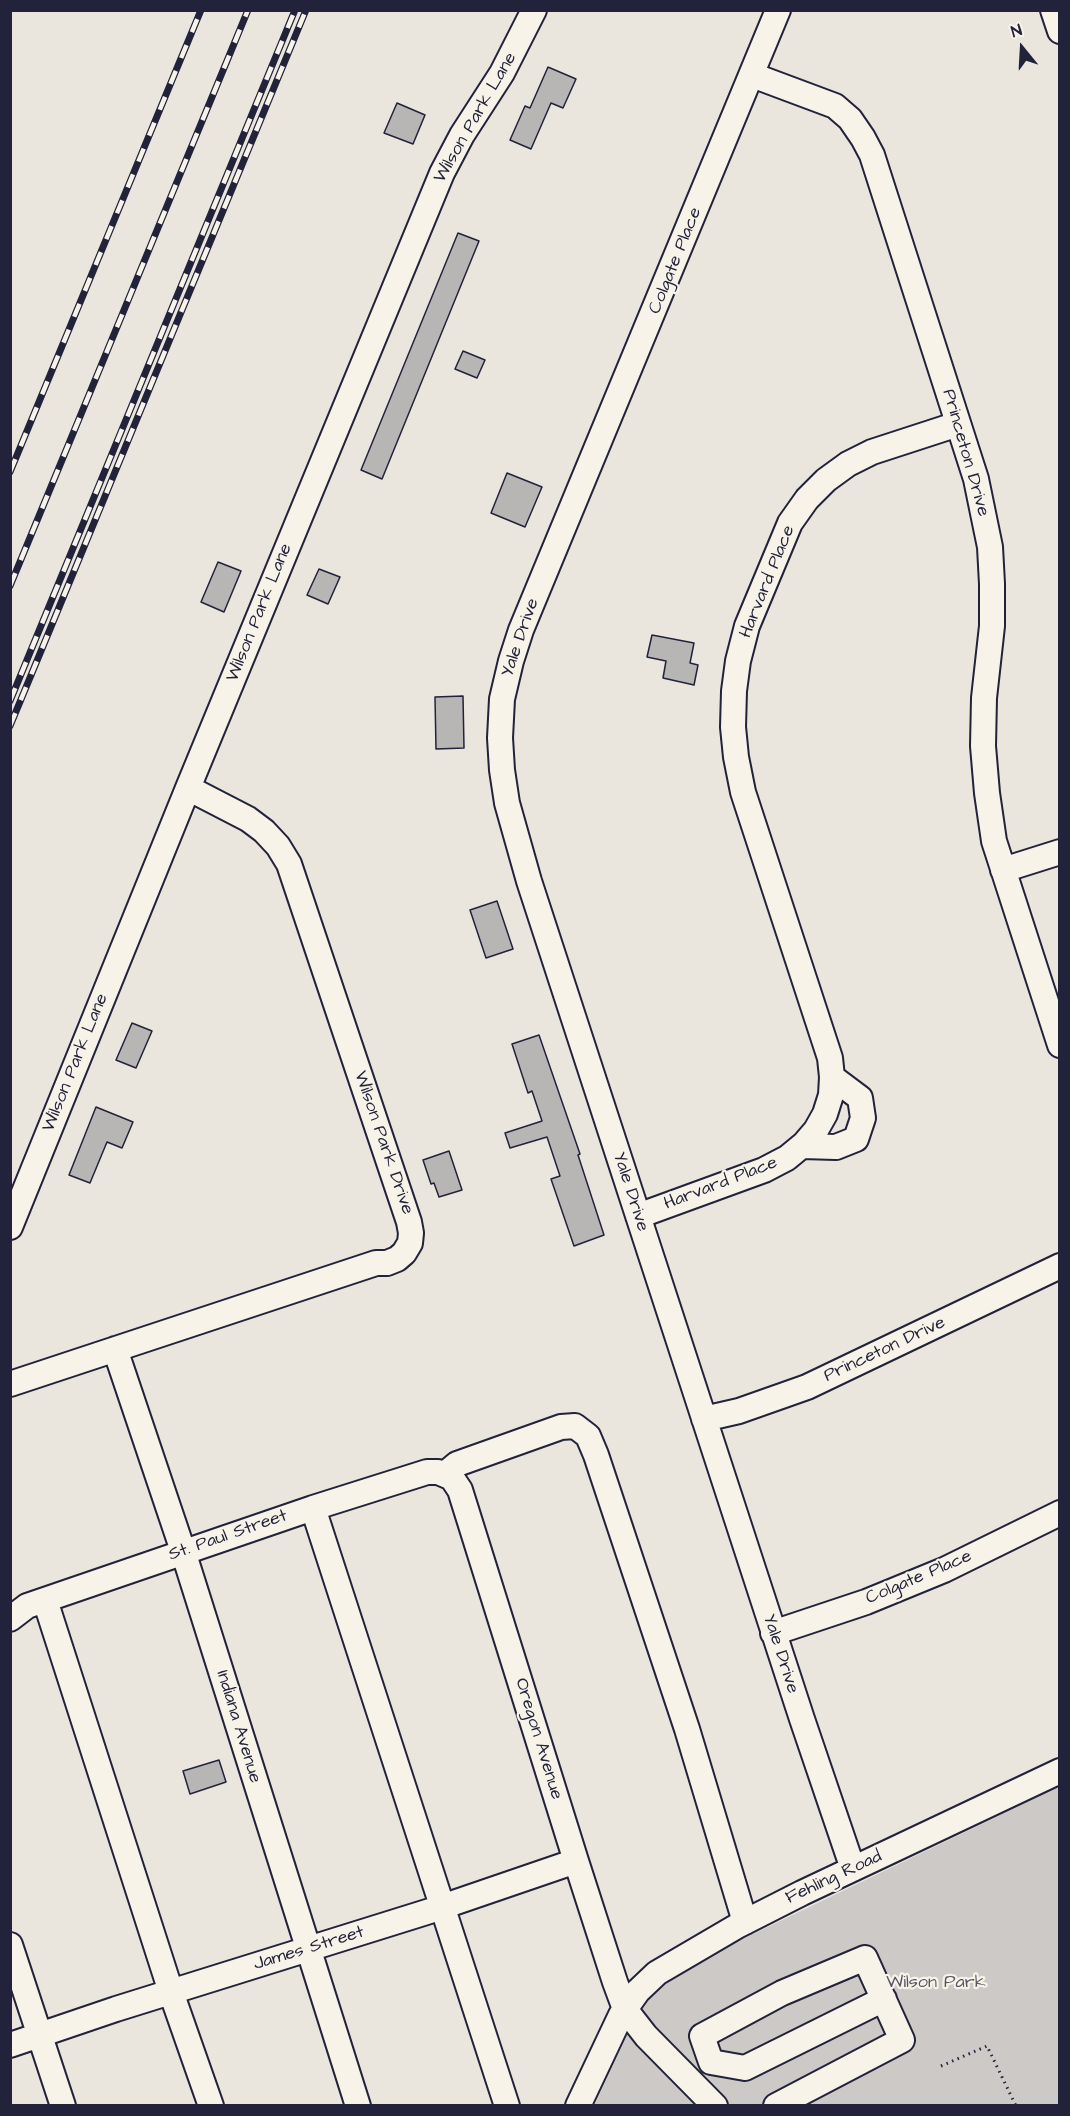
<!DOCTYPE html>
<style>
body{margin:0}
#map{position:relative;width:1070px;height:2116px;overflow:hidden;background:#eae6de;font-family:"Architects Daughter",sans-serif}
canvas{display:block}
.frame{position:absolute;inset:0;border:12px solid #22223b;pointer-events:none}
.north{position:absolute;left:992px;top:18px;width:60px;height:60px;-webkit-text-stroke:4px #f7f3e8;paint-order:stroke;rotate:342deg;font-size:16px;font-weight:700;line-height:24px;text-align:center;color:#22223b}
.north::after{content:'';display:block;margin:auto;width:21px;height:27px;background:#22223b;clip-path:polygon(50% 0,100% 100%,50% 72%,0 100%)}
</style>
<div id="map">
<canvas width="1070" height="2116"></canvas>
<div class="frame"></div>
<div class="north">N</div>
</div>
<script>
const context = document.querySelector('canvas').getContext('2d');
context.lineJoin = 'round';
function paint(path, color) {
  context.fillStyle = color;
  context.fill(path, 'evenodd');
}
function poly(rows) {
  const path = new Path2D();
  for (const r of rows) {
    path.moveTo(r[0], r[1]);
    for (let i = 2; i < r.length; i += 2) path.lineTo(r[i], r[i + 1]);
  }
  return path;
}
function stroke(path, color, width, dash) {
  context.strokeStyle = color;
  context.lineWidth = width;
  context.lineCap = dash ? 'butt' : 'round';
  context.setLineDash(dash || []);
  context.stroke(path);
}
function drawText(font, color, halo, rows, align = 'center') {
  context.font = font + ' "Architects Daughter",sans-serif';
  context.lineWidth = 4.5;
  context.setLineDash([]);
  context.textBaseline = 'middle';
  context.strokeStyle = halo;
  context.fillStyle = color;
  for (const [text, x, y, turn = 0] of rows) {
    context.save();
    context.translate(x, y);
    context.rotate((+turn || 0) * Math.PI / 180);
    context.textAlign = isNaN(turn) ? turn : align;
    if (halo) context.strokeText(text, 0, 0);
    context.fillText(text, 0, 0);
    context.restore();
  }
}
const green = poly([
 [1059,1787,1059,2105,594,2106,640,2008,666,1984,697,1961]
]);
const building = poly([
 [548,67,576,79,563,108,551,103,531,149,510,140,525,106,530,108,548,67],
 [397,103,425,115,413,144,384,133,397,103],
 [458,233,479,241,382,479,361,470,458,233],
 [463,351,485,360,477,378,455,369,463,351],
 [507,473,542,487,525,527,491,513,507,473],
 [218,562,241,571,224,612,201,602,218,562],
 [319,569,340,577,328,604,307,595,319,569],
 [652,635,694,643,690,663,698,665,694,685,663,678,666,661,647,657,652,635],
 [463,696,464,748,436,749,435,697,463,696],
 [497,901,513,949,486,958,470,910,497,901],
 [132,1023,152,1031,136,1068,116,1060,132,1023],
 [539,1035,580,1154,578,1155,604,1235,574,1246,551,1179,560,1176,547,1137,510,1148,505,1133,542,1121,532,1091,528,1093,512,1044,539,1035],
 [96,1107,133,1122,122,1148,107,1142,90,1183,69,1175,96,1107],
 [449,1151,462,1190,439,1197,434,1183,431,1184,423,1160,449,1151],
 [219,1760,226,1782,190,1794,183,1771,219,1760]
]);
const path = poly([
 [941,2066,987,2046,1016,2106]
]);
const minor = poly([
 [778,10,521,630,511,661,502,699,500,738,502,770,507,803,529,881,802,1719,853,1869],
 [1053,10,1060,31],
 [752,75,835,106,850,119,863,138,872,155,976,479,990,547,992,584,992,626,984,698,983,746,987,793,994,841,1060,1045],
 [1003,870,1060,852],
 [802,1146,836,1147,856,1139,863,1118,860,1098,832,1077],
 [638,1216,764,1170,787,1158,804,1144,816,1130,825,1114,831,1095,832,1077,830,1058,743,792,736,757,733,727,734,691,738,661,747,626,790,523,807,499,826,480,848,464,872,452,958,424],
 [10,1227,188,788,442,173,462,135,502,73,534,10],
 [115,1349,183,1551,358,2106],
 [10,1384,376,1263,387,1263,397,1259,404,1253,410,1243,411,1233,409,1222,289,864,278,846,264,831,248,819,188,788],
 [704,1419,739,1411,807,1387,1060,1266],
 [445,1474,457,1464,561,1427,575,1426,588,1436,596,1455,687,1729,745,1922],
 [313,1508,507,2106],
 [45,1600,171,1992,211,2106],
 [10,1619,27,1606,313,1508,427,1472,438,1472,452,1478,460,1490,576,1861,615,1982,625,2009,646,2036,715,2106],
 [773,1633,866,1602,944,1570,1060,1513],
 [10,1945,63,2106],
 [10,2045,116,2009,430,1911,576,1861],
 [578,2106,621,2015,638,1991,657,1973,739,1925,802,1893,1060,1771],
 [776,2106,902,2040,865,1958,782,1993,702,2036,711,2062,745,2068,884,1999]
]);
const rail = poly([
 [10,472,201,10],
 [10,586,248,10],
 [10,701,295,10],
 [10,726,306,10]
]);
const streetNames = [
 ["Wilson Park Lane",476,118,-60],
 ["Colgate Place",676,261,-68],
 ["Princeton Drive",965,453,74],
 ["Harvard Place",768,582,-68],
 ["Wilson Park Lane",260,613,-68],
 ["Yale Drive",521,638,-71],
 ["Wilson Park Lane",76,1063,-68],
 ["Wilson Park Drive",383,1143,71],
 ["Harvard Place",721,1184,-21],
 ["Yale Drive",630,1192,72],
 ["Princeton Drive",885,1350,-25],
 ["St. Paul Street",228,1536,-19],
 ["Colgate Place",919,1578,-23],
 ["Yale Drive",780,1654,72],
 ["Indiana Avenue",238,1727,73],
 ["Oregon Avenue",538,1739,73],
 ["Fehling Road",834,1878,-25],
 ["James Street",309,1949,-17]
];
const parkNames = [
 ["Wilson Park",936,1983]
];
paint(green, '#cdc9c6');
paint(building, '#b8b6b5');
stroke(building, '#22223b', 1.5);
stroke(minor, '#22223b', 28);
stroke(path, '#22223b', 3, [1.5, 4.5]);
stroke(minor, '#f7f3e8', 24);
stroke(rail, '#22223b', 7);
stroke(rail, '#f7f3e8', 4.5, [14]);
drawText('18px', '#22223b', '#f7f3e8', streetNames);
drawText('18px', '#555465', '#f7f3e8', parkNames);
</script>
